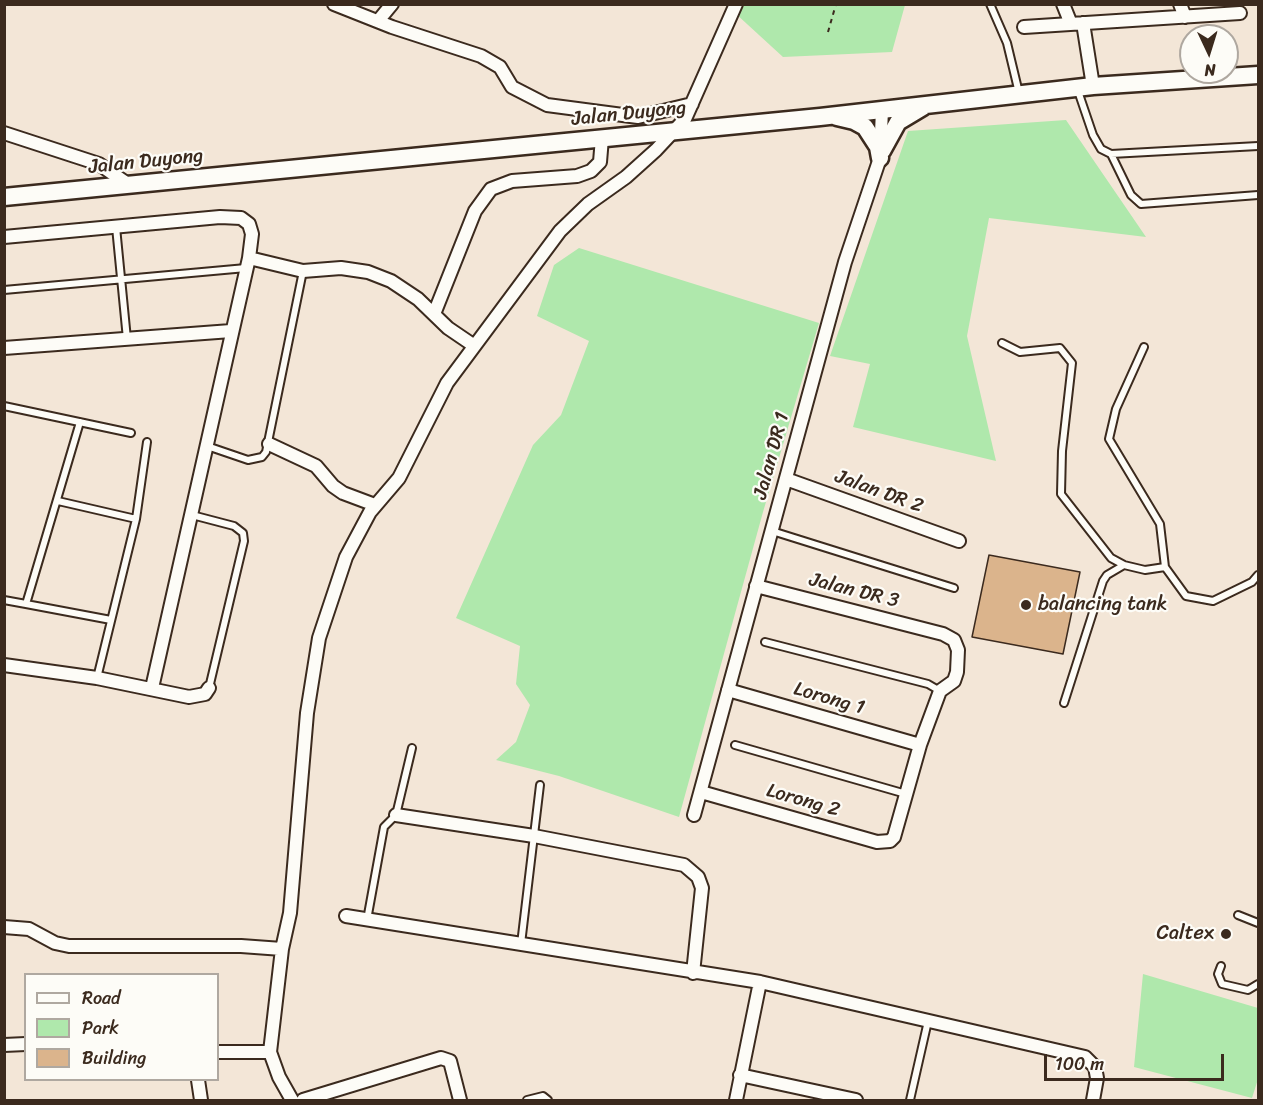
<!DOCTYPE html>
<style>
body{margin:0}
#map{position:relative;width:1263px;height:1105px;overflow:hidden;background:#f3e6d7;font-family:Sriracha,sans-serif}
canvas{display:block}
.frame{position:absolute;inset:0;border:6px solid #3b2a1e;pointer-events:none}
.legend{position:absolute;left:24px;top:973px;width:195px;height:108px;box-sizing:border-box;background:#fdfcf7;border:2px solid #afa8a0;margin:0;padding:8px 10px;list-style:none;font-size:18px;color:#3b2a1e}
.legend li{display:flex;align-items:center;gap:12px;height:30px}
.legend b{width:30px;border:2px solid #afa8a0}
.north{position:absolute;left:1179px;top:24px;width:60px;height:60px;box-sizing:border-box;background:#fdfcf7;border:2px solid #afa8a0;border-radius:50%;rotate:176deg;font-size:16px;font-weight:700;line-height:24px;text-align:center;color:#3b2a1e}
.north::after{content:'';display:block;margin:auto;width:21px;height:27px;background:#3b2a1e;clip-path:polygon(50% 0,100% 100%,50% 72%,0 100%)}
.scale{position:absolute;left:1044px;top:1054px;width:180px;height:27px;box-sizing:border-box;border:3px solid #3b2a1e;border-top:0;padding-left:8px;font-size:18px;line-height:21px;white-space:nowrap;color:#3b2a1e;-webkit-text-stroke:4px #fdfcf7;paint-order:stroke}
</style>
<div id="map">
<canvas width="1263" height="1105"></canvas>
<div class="frame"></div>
<ul class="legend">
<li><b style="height:8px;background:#fdfcf7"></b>Road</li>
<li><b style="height:16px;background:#afe8ac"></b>Park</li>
<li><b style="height:16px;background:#dbb48c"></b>Building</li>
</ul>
<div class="north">N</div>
<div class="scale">100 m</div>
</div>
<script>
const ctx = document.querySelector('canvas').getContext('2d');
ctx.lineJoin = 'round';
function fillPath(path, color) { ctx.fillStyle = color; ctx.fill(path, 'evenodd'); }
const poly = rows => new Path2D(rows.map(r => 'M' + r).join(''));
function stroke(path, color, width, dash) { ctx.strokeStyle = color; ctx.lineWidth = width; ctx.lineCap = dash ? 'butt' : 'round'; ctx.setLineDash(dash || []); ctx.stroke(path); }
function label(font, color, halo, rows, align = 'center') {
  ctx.font = font + ' Sriracha,sans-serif'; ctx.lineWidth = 4.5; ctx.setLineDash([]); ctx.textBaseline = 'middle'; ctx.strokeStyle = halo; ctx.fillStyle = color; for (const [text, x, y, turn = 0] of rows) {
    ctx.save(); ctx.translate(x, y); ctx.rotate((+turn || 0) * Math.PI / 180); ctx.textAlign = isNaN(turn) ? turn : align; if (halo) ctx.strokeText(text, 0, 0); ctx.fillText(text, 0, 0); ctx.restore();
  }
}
const green = poly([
 [738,4,905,5,892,52,783,57,735,13],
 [1066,120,1146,237,989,218,967,336,996,461,853,427,870,364,830,356,908,131],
 [579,248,819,323,763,512,679,817,559,776,496,760,516,742,530,705,516,684,520,646,456,618,533,445,561,415,589,341,537,316,554,265],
 [1143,974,1258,1008,1258,1079,1252,1098,1134,1067]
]);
const building = poly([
 [989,555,1080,572,1063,654,972,637,989,555]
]);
const path = poly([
 [828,32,836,4]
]);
const service = poly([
 [990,4,1007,43,1019,93],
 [1077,88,1093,135,1101,149,1111,154,1258,146],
 [1111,154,1131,195,1141,204,1258,195],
 [116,227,127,339],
 [4,290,246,268],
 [1002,343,1020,352,1060,348,1072,363,1062,451,1061,494,1111,558,1124,565,1145,570,1165,567],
 [1144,347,1116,409,1109,439,1160,524,1165,567,1186,596,1213,601,1252,582,1258,575],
 [4,406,131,433],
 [80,422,26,604,111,620],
 [207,446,248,460,262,457,266,452,303,271],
 [58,501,136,519],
 [192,515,234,526,243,533,244,541,209,688],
 [772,531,954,588],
 [4,600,26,604],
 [765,642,928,684,940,691],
 [97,678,136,519,147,442],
 [1064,703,1103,581,1107,575,1124,565],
 [735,745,906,794],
 [1238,915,1258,923],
 [367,920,384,827,396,815,412,748],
 [521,944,540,785],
 [1221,966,1218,974,1222,984,1248,990,1258,984],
 [527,1100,543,1096,548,1100],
 [910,1100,928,1021]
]);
const minor = poly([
 [334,4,392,27,481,56,500,67,512,87,547,105,638,117,692,104],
 [1063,4,1071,24],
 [1180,4,1185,17],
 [378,21,392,4],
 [1083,23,1093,86],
 [1024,27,1240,13],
 [4,133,99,164,129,185],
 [4,237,220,217,241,218,249,224,252,234,249,258,152,688],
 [249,258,303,271,341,268,368,272,391,281,418,299,448,328,473,345],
 [434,314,475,211,491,189,512,181,577,176,591,171,600,162,602,138],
 [4,348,231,331],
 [269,444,316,466,333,486,343,493,375,505],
 [786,479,959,541],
 [4,665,97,678,189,697,205,694,209,688],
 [728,690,920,745],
 [701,792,877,842,890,841,894,837,920,745,940,691,954,681,957,672,958,650,954,640,943,634,756,586],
 [396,815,534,836,684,865,698,877,702,888,693,973],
 [694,815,845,262,880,158,882,109],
 [346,916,760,982,1085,1057,1095,1067,1097,1078,1093,1100],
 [4,927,29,929,55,943,69,946,241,946,282,949],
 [4,1045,26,1044],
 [218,1052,270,1052],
 [740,1075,856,1100],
 [198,1080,201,1100],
 [292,1100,279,1077,270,1052,282,949,290,913,307,713,319,638,346,557,370,512,399,478,447,383,560,231,588,204,626,177,656,150,685,119,736,4],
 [303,1100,441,1058,450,1061,460,1100],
 [736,1100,760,982]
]);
const secondary = poly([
 [837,117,854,121,865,127,878,147,880,158],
 [882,151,898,122,923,107],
 [4,197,820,117,1093,86,1258,75]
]);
const markers = [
 [1026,605,6,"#3b2a1e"],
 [1226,934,6,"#3b2a1e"]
];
const streetNames = [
 ["Jalan Duyong",629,114,-6],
 ["Jalan Duyong",146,162,-6],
 ["Jalan DR 1",772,456,-75],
 ["Jalan DR 2",879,492,20],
 ["Jalan DR 3",854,591,14],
 ["Lorong 1",829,699,16],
 ["Lorong 2",803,801,16]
];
const poiNames = [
 ["balancing tank",1038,605],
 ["Caltex",1214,934,"right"]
];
fillPath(green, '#afe8ac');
fillPath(building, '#dbb48c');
stroke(building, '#3b2a1e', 1.5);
stroke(service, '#3b2a1e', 10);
stroke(minor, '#3b2a1e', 16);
stroke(secondary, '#3b2a1e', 21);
stroke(path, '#3b2a1e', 2, [4.5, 4.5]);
stroke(service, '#fdfcf7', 6);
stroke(minor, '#fdfcf7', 12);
stroke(secondary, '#fdfcf7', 16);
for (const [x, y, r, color] of markers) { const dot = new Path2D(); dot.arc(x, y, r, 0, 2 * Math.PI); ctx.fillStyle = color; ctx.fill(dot); stroke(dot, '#fdfcf7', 2); }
label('20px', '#3b2a1e', '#fdfcf7', streetNames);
label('20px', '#3b2a1e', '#fdfcf7', poiNames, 'left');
</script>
